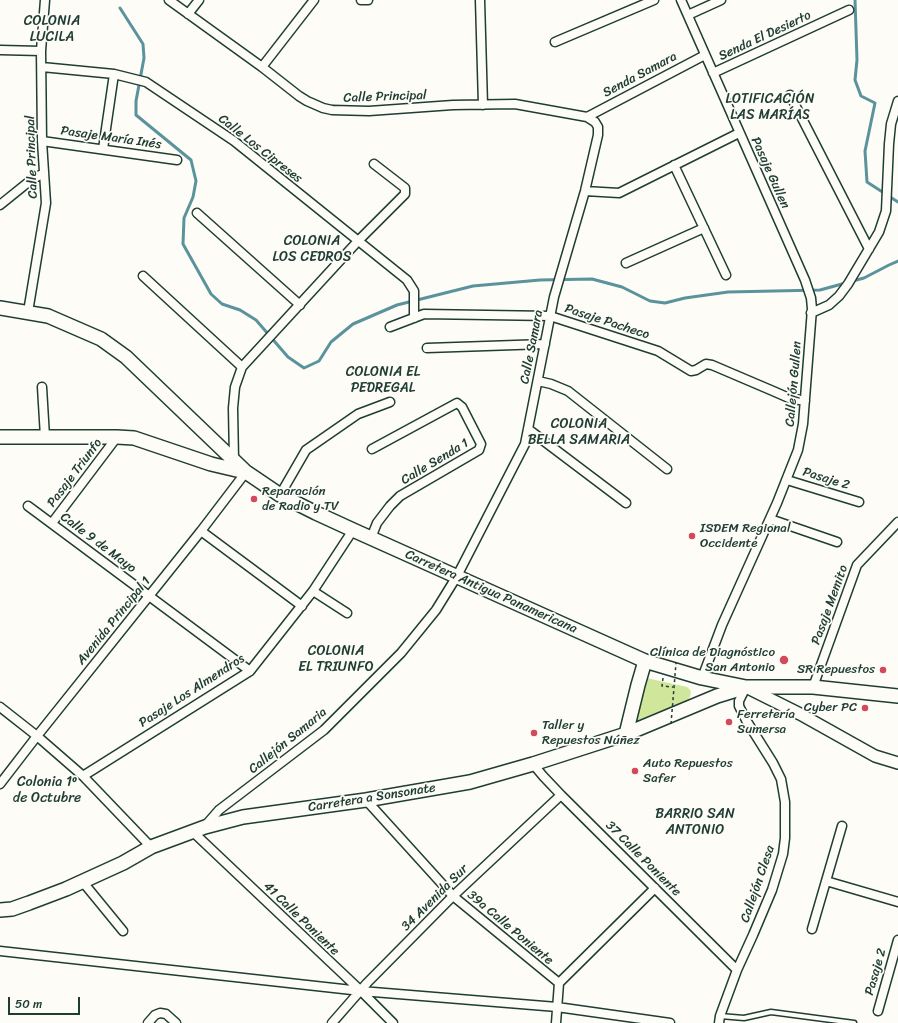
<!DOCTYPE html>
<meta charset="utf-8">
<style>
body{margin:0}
#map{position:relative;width:898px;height:1023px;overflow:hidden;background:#fdfcf7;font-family:Sriracha,sans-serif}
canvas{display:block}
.scale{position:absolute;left:8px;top:997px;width:72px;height:18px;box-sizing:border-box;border:2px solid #1f3d34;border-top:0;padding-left:5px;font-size:12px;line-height:14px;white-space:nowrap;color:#1f3d34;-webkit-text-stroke:3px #fdfcf7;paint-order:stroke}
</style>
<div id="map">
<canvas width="898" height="1023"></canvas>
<div class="scale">50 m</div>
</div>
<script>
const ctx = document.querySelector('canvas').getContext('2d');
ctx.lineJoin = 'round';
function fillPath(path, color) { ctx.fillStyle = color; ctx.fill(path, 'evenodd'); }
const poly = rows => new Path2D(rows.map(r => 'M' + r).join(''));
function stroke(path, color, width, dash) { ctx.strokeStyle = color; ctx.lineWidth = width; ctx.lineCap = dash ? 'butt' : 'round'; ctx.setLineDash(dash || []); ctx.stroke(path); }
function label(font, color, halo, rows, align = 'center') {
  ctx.font = font + ' Sriracha,sans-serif'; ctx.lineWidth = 3.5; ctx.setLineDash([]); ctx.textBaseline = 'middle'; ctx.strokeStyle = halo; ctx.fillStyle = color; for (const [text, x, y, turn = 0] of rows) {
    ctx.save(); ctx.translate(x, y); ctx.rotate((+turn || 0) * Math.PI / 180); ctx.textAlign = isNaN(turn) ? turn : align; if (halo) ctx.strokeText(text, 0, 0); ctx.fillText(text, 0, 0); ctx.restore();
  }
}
const green = poly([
 [642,677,687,687,691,691,690,697,686,702,637,722,635,720]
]);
const stream = poly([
 [855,0,857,60,855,80,861,96,875,103,865,151,867,182,898,202],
 [120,8,143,44,144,58,136,101,136,115,191,160,196,181,193,197,184,218,183,244,211,294,222,304,240,310,256,320,288,357,304,368,319,361,331,342,353,324,397,305,473,286,540,280,592,279,622,287,650,301,665,303,685,298,728,292,820,290,864,278,889,265,898,261]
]);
const path = poly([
 [663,678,662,686,673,687]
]);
const lane = poly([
 [720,1016,744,1018,771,1012,854,1023]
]);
const street = poly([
 [169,0,262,67,299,96,307,101,323,108,332,110,369,111,453,105,515,104,587,117,595,122,598,127,598,135,585,191,554,297,525,444,457,576,436,610,401,653,324,730,219,810,205,826],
 [361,0,368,0],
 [480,0,483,105],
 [681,0,805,280,811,298,812,309,803,424,798,450,777,503,722,625,702,678],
 [188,14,199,0],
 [688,15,721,0],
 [555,42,654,0],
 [0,50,41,51],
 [42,67,114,74,146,82,234,141,407,280,414,291,414,318],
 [262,67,314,0],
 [713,73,849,10],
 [790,95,869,249],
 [587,117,705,55],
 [42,141,177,160],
 [103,149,114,74],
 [674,165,726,275],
 [585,191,619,193,739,133],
 [0,205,31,180,44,173],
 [197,213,300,305],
 [626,263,704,228],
 [143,276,242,367],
 [28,312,46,203,42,141,41,51,45,0],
 [811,313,829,305,839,296,848,284,879,232,886,211,889,144,891,124,898,101],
 [390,327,424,314,550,316,658,351,691,371,696,370,706,364,712,365,773,391,789,398,805,401],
 [427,348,545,344],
 [538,381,551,384,568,391,667,469],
 [42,387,45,437],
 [528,429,626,503],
 [234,460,233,408,235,387,242,367,358,241,405,194,405,188,374,164],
 [787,480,859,502],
 [280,495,306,450,358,414,390,402],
 [28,506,250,671],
 [770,519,837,542],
 [52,523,117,437],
 [201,531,302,606],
 [371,538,377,523,390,506,400,496,479,450,481,444,462,407,457,403,372,449],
 [313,591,347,613],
 [813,687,857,565,898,522],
 [0,707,37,736,83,776,151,847],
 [533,764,543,776,561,795,737,970],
 [83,776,250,671,313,591,353,530],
 [0,784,37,736,201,531,246,472],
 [366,800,453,896,559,983],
 [193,832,361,991,393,1023],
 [82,881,123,931],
 [826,881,898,902],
 [812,929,842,826],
 [0,951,361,991,557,1007,670,1023],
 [878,1011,898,940],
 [148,1023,155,1015,160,1013,166,1014,176,1023],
 [332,1023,367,983,453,896,561,795],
 [556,1023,559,983,655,888],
 [719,1023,720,1016,737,970,753,935,772,890,783,854,785,838,785,802,781,779,773,763,746,720,739,706,739,701,746,687]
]);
const secondary = poly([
 [746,687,800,714,875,756,898,763]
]);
const primary = poly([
 [0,308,48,316,101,339,126,357,246,472,280,495,316,513,353,530,645,661,702,678,746,687,813,687,898,696],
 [0,437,117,437,134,438,211,464,245,472],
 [626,734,638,685,645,661],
 [0,910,12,909,29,903,66,889,123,863,151,847,205,827,243,817,366,800,470,782,533,764,626,734,717,696,743,688]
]);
const pathBridge = poly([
 [671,724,676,663]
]);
const markers = [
 [254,499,4,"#d1495b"],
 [692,536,4,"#d1495b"],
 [784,660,5,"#d1495b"],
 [883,670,4,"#d1495b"],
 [865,708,4,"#d1495b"],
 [729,722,4,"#d1495b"],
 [534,733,4,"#d1495b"],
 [635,771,4,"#d1495b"]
];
const streetNames = [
 ["Senda El Desierto",765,36,-25],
 ["Senda Samara",640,75,-28],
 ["Calle Principal",385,97,-2],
 ["Pasaje María Inés",111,138,8],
 ["Calle Los Cipreses",260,149,38],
 ["Calle Principal",32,157,-92],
 ["Pasaje Gullen",770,173,66],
 ["Pasaje Pacheco",607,322,18],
 ["Calle Samara",532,347,-79],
 ["Callejón Gullen",794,384,-85],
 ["Calle Senda 1",435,462,-31],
 ["Pasaje Triunfo",75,473,-53],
 ["Pasaje 2",826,479,17],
 ["Calle 9 de Mayo",98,543,37],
 ["Carretera Antigua Panamericana",491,592,24],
 ["Pasaje Memito",830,605,-70],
 ["Avenida Principal 1",114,621,-51],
 ["Pasaje Los Almendros",192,691,-33],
 ["Callejón Samaria",288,741,-39],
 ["Carretera a Sonsonate",372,798,-9],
 ["37 Calle Poniente",643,859,45],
 ["Callejón Clesa",758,884,-71],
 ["34 Avenida Sur",435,898,-45],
 ["41 Calle Poniente",301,919,44],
 ["39a Calle Poniente",510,928,40],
 ["Pasaje 2",876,972,-74]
];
const poiNames = [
 ["Reparación",262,492],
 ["de Radio y TV",262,507],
 ["ISDEM Regional",700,529],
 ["Occidente",700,544],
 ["Clínica de Diagnóstico",775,653,"right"],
 ["San Antonio",775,668,"right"],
 ["SR Repuestos",875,670,"right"],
 ["Cyber PC",857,708,"right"],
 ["Ferretería",737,715],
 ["Sumersa",737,730],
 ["Taller y",542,726],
 ["Repuestos Núñez",542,741],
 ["Auto Repuestos",643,764],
 ["Safer",643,779]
];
const neighbourhoodNames = [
 ["COLONIA",52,21],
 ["LUCILA",52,37],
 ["LOTIFICACIÓN",770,99],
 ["LAS MARÍAS",770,115],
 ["COLONIA",312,241],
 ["LOS CEDROS",312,257],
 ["COLONIA EL",383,372],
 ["PEDREGAL",383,388],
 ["COLONIA",579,424],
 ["BELLA SAMARIA",579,440],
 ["COLONIA",336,651],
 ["EL TRIUNFO",336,667],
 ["Colonia 1º",47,782],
 ["de Octubre",47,798],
 ["BARRIO SAN",695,814],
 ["ANTONIO",695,830]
];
fillPath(green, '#d0e69a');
stroke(stream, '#5a939c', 3);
stroke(lane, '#1f3d34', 7);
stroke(street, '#1f3d34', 11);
stroke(secondary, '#1f3d34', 14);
stroke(primary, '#1f3d34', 16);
stroke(path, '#1f3d34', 1.5, [3, 3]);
stroke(lane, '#fdfcf7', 4);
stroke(street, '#fdfcf7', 8);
stroke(secondary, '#fdfcf7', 11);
stroke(primary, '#fdfcf7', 13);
stroke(pathBridge, '#1f3d34', 1.5, [3, 3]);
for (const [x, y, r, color] of markers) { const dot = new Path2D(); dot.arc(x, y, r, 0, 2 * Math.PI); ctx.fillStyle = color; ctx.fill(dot); stroke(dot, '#fdfcf7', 1.5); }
label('13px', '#1f3d34', '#fdfcf7', streetNames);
label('13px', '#1f3d34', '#fdfcf7', poiNames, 'left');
label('14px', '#1f3d34', '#fdfcf7', neighbourhoodNames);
</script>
